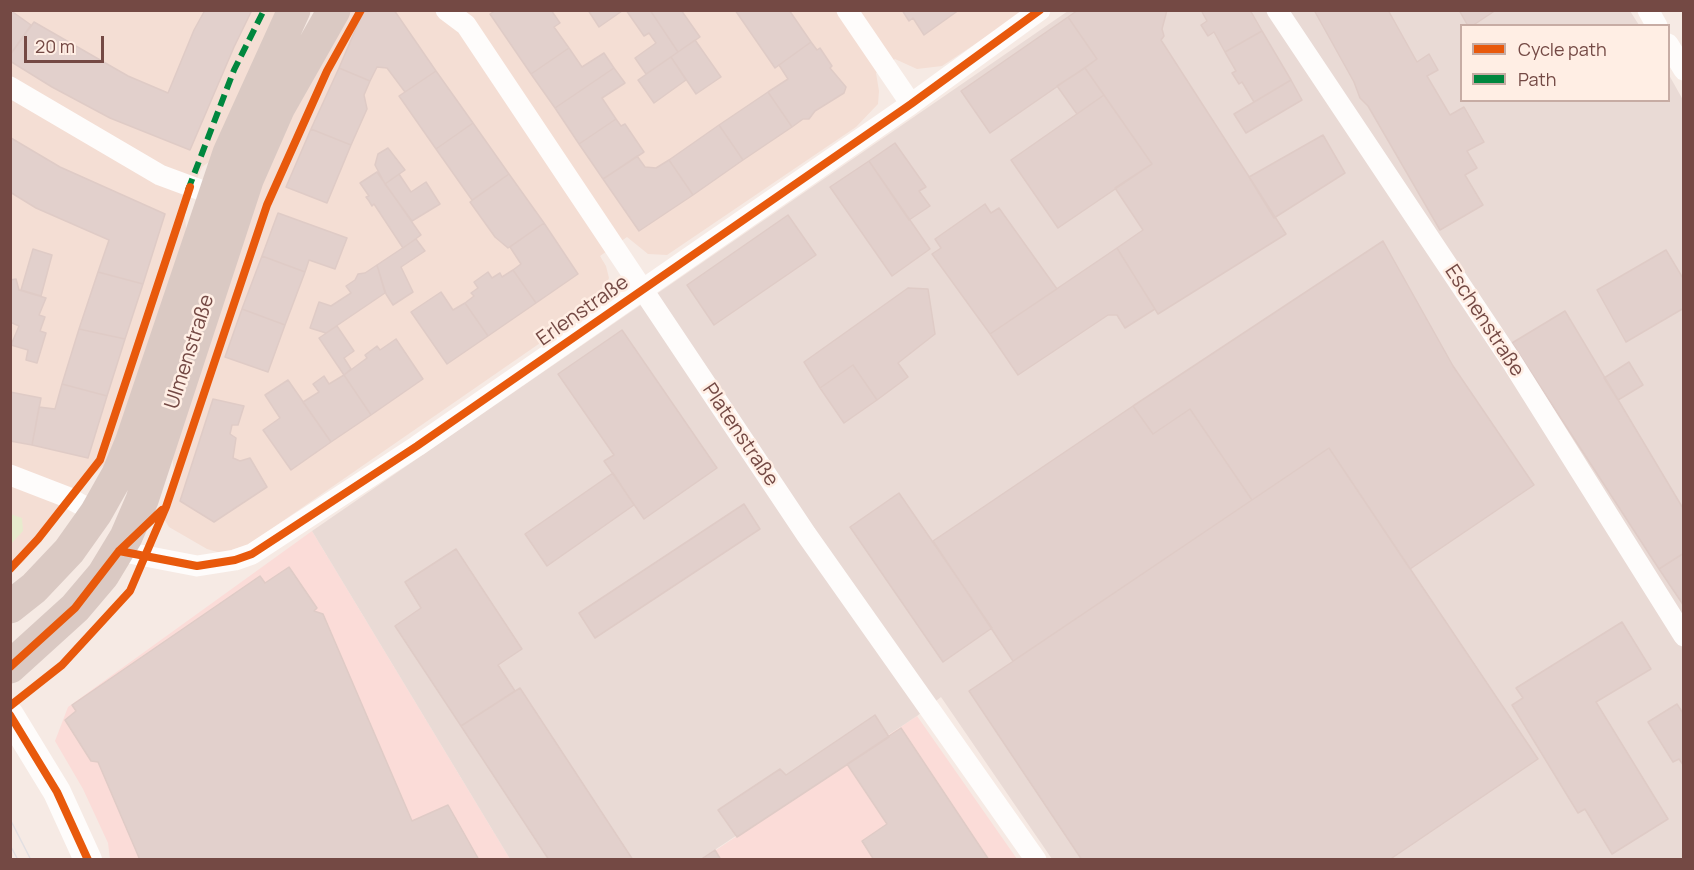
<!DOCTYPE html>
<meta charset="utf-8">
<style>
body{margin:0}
#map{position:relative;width:1694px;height:870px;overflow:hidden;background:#f6eae4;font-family:Manrope,sans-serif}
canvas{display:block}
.frame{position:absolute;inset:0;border:12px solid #744944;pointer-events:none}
.legend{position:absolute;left:1460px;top:24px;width:210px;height:78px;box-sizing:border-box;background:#ffeee4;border:2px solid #c7aca4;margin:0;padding:8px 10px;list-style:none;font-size:18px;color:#744944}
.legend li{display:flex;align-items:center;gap:12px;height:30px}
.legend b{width:30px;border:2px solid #c7aca4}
.scale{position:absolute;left:24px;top:36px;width:80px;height:27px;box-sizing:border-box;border:3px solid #744944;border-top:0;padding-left:8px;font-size:18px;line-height:21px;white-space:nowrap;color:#744944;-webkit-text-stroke:4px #ffeee4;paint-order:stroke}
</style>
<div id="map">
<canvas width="1694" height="870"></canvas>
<div class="frame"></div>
<ul class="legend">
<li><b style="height:8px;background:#e8590c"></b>Cycle path</li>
<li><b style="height:8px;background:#00873e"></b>Path</li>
</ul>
<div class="scale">20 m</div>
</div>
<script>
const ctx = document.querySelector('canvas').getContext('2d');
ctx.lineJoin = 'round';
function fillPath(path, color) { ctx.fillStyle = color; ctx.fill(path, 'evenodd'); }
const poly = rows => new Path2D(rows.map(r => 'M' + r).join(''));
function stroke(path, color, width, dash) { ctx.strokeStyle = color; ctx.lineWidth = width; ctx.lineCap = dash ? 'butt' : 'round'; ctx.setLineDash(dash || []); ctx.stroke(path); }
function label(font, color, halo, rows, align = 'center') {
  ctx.font = font + ' Manrope,sans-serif'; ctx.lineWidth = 5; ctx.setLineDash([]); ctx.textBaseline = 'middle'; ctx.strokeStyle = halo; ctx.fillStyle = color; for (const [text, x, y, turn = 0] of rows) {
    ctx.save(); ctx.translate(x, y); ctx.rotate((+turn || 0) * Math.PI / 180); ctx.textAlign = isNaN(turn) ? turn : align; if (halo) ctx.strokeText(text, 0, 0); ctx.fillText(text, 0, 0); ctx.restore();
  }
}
const residential = poly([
 [11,11,281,11,209,162,202,167,184,209,187,237,109,461,94,474,24,561,11,573],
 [350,11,1025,11,942,66,917,69,895,59,876,73,879,91,878,104,856,127,667,255,648,254,627,237,600,256,606,266,609,278,598,303,248,545,221,553,207,549,169,527,161,514,174,472,172,455,241,235,296,102]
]);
const commercial = poly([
 [312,531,510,859,110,859,108,843,83,789,55,741,68,707],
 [917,716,1017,859,701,860]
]);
const industrial = poly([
 [1068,11,1630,11,1639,25,1462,26,1462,100,1668,100,1669,75,1683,100,1683,859,1052,859,941,697,917,716,701,859,510,859,312,531]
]);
const green = poly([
 [10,514,22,518,23,531,11,544]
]);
const building = poly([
 [10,10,31,25,10,55,10,10],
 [205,10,252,10,234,47,190,150,110,118,52,87,10,61,10,55,34,22,128,76,168,93,194,30,205,10],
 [394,10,436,71,405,92,387,68,377,67,370,81,339,68,363,12,394,10],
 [496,10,551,10,560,23,554,27,569,48,531,74,490,14,496,10],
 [588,10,622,10,622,11,599,27,588,10],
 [626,10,650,10,678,52,646,74,635,58,656,43,649,33,644,36,626,10],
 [650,10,681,10,700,37,678,52,650,10],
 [735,10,789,10,811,42,775,68,735,10],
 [959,10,924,35,913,18,909,21,902,10,959,10],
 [1078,10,1167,10,1162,29,1164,36,1161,40,1286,234,1158,314,1117,248,1143,230,1115,188,1152,164,1085,68,1097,59,1068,17,1078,10],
 [1201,10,1250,10,1262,31,1225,52,1214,32,1208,36,1201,25,1207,21,1201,10],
 [1314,10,1388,10,1417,62,1429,54,1438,70,1427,76,1450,115,1464,107,1484,142,1467,151,1477,168,1465,175,1483,205,1440,230,1368,106,1360,98,1354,82,1314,10],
 [1459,10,1496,10,1472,26,1468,26,1459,10],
 [1068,17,1097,59,990,133,961,91,1068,17],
 [1262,31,1291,80,1254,102,1242,82,1239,84,1232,73,1236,71,1225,52,1262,31],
 [695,40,721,77,696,94,671,57,695,40],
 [811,42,817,50,820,48,832,66,830,68,846,87,844,93,815,111,809,119,803,119,792,127,768,92,788,79,779,65,811,42],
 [569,48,582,67,604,53,614,68,555,108,531,74,569,48],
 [671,57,686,80,654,103,638,80,671,57],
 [339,68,370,81,364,95,367,109,351,145,311,129,339,68],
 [614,68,625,83,602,98,616,119,579,144,555,108,614,68],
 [1085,68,1104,95,1077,114,1057,86,1085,68],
 [436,71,473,123,436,149,399,96,436,71],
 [1291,80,1302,100,1246,133,1234,114,1291,80],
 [768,92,792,127,743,160,719,125,768,92],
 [1104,95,1152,164,1058,228,1011,160,1104,95],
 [616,119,621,126,625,124,644,152,603,179,579,144,616,119],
 [473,123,509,174,472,200,436,149,473,123],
 [719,125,743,160,693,195,669,160,719,125],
 [311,129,351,145,327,203,286,187,311,129],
 [1323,135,1345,173,1274,218,1249,177,1323,135],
 [11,138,60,167,165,214,143,284,98,272,109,240,36,208,10,192,11,138],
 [895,143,926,187,919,191,930,206,909,220,869,161,895,143],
 [388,148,405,170,385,184,375,165,378,154,388,148],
 [637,156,645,167,656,168,669,160,693,195,639,231,603,179,637,156],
 [869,161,930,249,892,276,830,187,869,161],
 [377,172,421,235,403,248,374,204,372,206,369,201,366,197,369,196,360,183,377,172],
 [399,174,411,192,426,182,440,204,412,221,385,184,399,174],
 [509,174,544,223,508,248,495,237,470,202,509,174],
 [985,204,991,213,999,208,1057,289,990,334,932,254,941,248,935,239,985,204],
 [278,213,347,238,335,269,309,260,305,272,262,256,278,213],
 [788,215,816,255,714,325,687,285,788,215],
 [544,223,578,274,536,303,513,270,521,264,510,247,544,223],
 [416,239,425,251,401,267,413,292,393,305,386,294,377,265,416,239],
 [1383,241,1453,366,1534,485,1410,569,1329,448,1252,500,1190,409,1153,434,1133,406,1383,241],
 [1117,248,1155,309,1125,328,1117,315,1108,315,1018,375,990,334,1117,248],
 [33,249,52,255,41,296,21,290,33,249],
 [1666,250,1684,280,1684,308,1626,342,1597,290,1666,250],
 [262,256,305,272,285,325,242,309,262,256],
 [377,265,385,293,326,333,310,328,319,302,331,306,351,293,346,286,355,280,358,274,365,273,377,265],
 [513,270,536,303,488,336,465,303,474,296,471,293,478,288,474,282,488,272,492,278,500,273,502,277,513,270],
 [98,272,143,284,125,339,79,329,98,272],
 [16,279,19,290,46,298,39,315,45,317,40,331,46,333,37,363,26,360,28,350,11,345,19,326,10,322,10,280,16,279],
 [908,288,928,289,935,334,898,363,908,377,877,400,853,365,820,388,804,362,908,288],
 [441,292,453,310,465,303,488,336,447,364,411,312,441,292],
 [242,309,285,325,268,372,225,357,242,309],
 [1565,311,1684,510,1684,553,1659,569,1512,343,1565,311],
 [337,326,354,351,344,358,351,369,344,375,319,338,337,326],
 [79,329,125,339,107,396,62,384,79,329],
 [622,330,717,468,644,519,604,461,614,455,558,374,622,330],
 [396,339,423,379,371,415,344,375,367,358,365,355,377,346,380,350,396,339],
 [1629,362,1643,385,1618,400,1604,378,1629,362],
 [853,365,877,400,844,423,820,388,853,365],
 [344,375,371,415,331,442,303,402,319,392,313,384,324,376,329,384,344,375],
 [288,380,331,442,291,470,263,430,280,418,265,395,288,380],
 [62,384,107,396,88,458,32,445,39,407,55,409,62,384],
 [10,392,41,398,32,445,10,441,10,392],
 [213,399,244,406,238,425,232,425,230,434,236,438,233,458,240,461,250,458,267,487,214,522,180,501,213,399],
 [1133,406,1153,434,1190,409,1252,500,1013,661,933,541,1133,406],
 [1329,448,1538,759,1389,860,1082,860,969,691,1329,448],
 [613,473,634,505,547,566,525,534,613,473],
 [899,493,992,628,943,662,850,527,899,493],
 [744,504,760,529,595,638,579,613,744,504],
 [456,549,522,649,498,665,515,691,461,726,395,626,421,608,405,582,456,549],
 [1684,553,1684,606,1659,569,1684,553],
 [289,567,317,608,314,611,323,614,412,821,448,805,479,860,140,860,98,762,91,761,65,720,76,711,72,705,260,576,265,583,289,567],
 [1622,622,1651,669,1596,702,1668,819,1612,854,1585,809,1578,813,1512,705,1523,698,1516,688,1622,622],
 [520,688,633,860,549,860,461,726,520,688],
 [1677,704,1684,715,1684,766,1679,759,1673,762,1648,722,1677,704],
 [875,715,889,737,737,837,718,810,780,769,786,775,875,715],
 [901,728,989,860,874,860,862,841,887,824,847,764,901,728],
 [715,850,721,860,700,860,715,850]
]);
const street = poly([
 [446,10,466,25,806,534,1036,860],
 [847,10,911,104],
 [1277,10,1512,362,1684,636],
 [1648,10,1657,26],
 [1668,44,1684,70],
 [10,87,160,175,214,195],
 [10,475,67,497,96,513],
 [119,551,197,566,235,560,252,554,417,446,911,104,1040,10]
]);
const secondary = poly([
 [10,715,57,792,88,860]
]);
const primary = poly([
 [10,607,34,588,69,551,96,513,118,474,131,443,229,153,294,10],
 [10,667,75,608,103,575,126,537,142,500,247,180,279,107,334,10]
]);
const tram = poly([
 [10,819,31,860],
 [10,845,18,860]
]);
const quiet = poly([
 [188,190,234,70,264,10]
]);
const cycleway = poly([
 [119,551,197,566,235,560,252,554,417,446,911,104,1040,10],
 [10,569,38,539,100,460,190,187],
 [10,667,75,608,119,551,162,510],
 [10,706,62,665,130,591,166,507,267,205,327,71,361,10],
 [10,715,57,792,88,860]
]);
const streetNames = [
 ["Erlenstraße",583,311,-35],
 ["Eschenstraße",1484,321,57],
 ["Ulmenstraße",190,352,-72],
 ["Platenstraße",740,435,56]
];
fillPath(residential, '#f4ded4');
fillPath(commercial, '#fbdcd8');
fillPath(industrial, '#e9dad5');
fillPath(green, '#e7ebcd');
fillPath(building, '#e2d0cc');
stroke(building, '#dfcbc6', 1.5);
stroke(street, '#fefcfb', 21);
stroke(secondary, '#fefcfb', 28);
stroke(primary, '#dac9c3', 33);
stroke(tram, '#e2dfe2', 1.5);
stroke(quiet, '#00873e', 6, [12, 6]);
stroke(cycleway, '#e8590c', 8);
label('20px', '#744944', '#ffeee4', streetNames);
</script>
